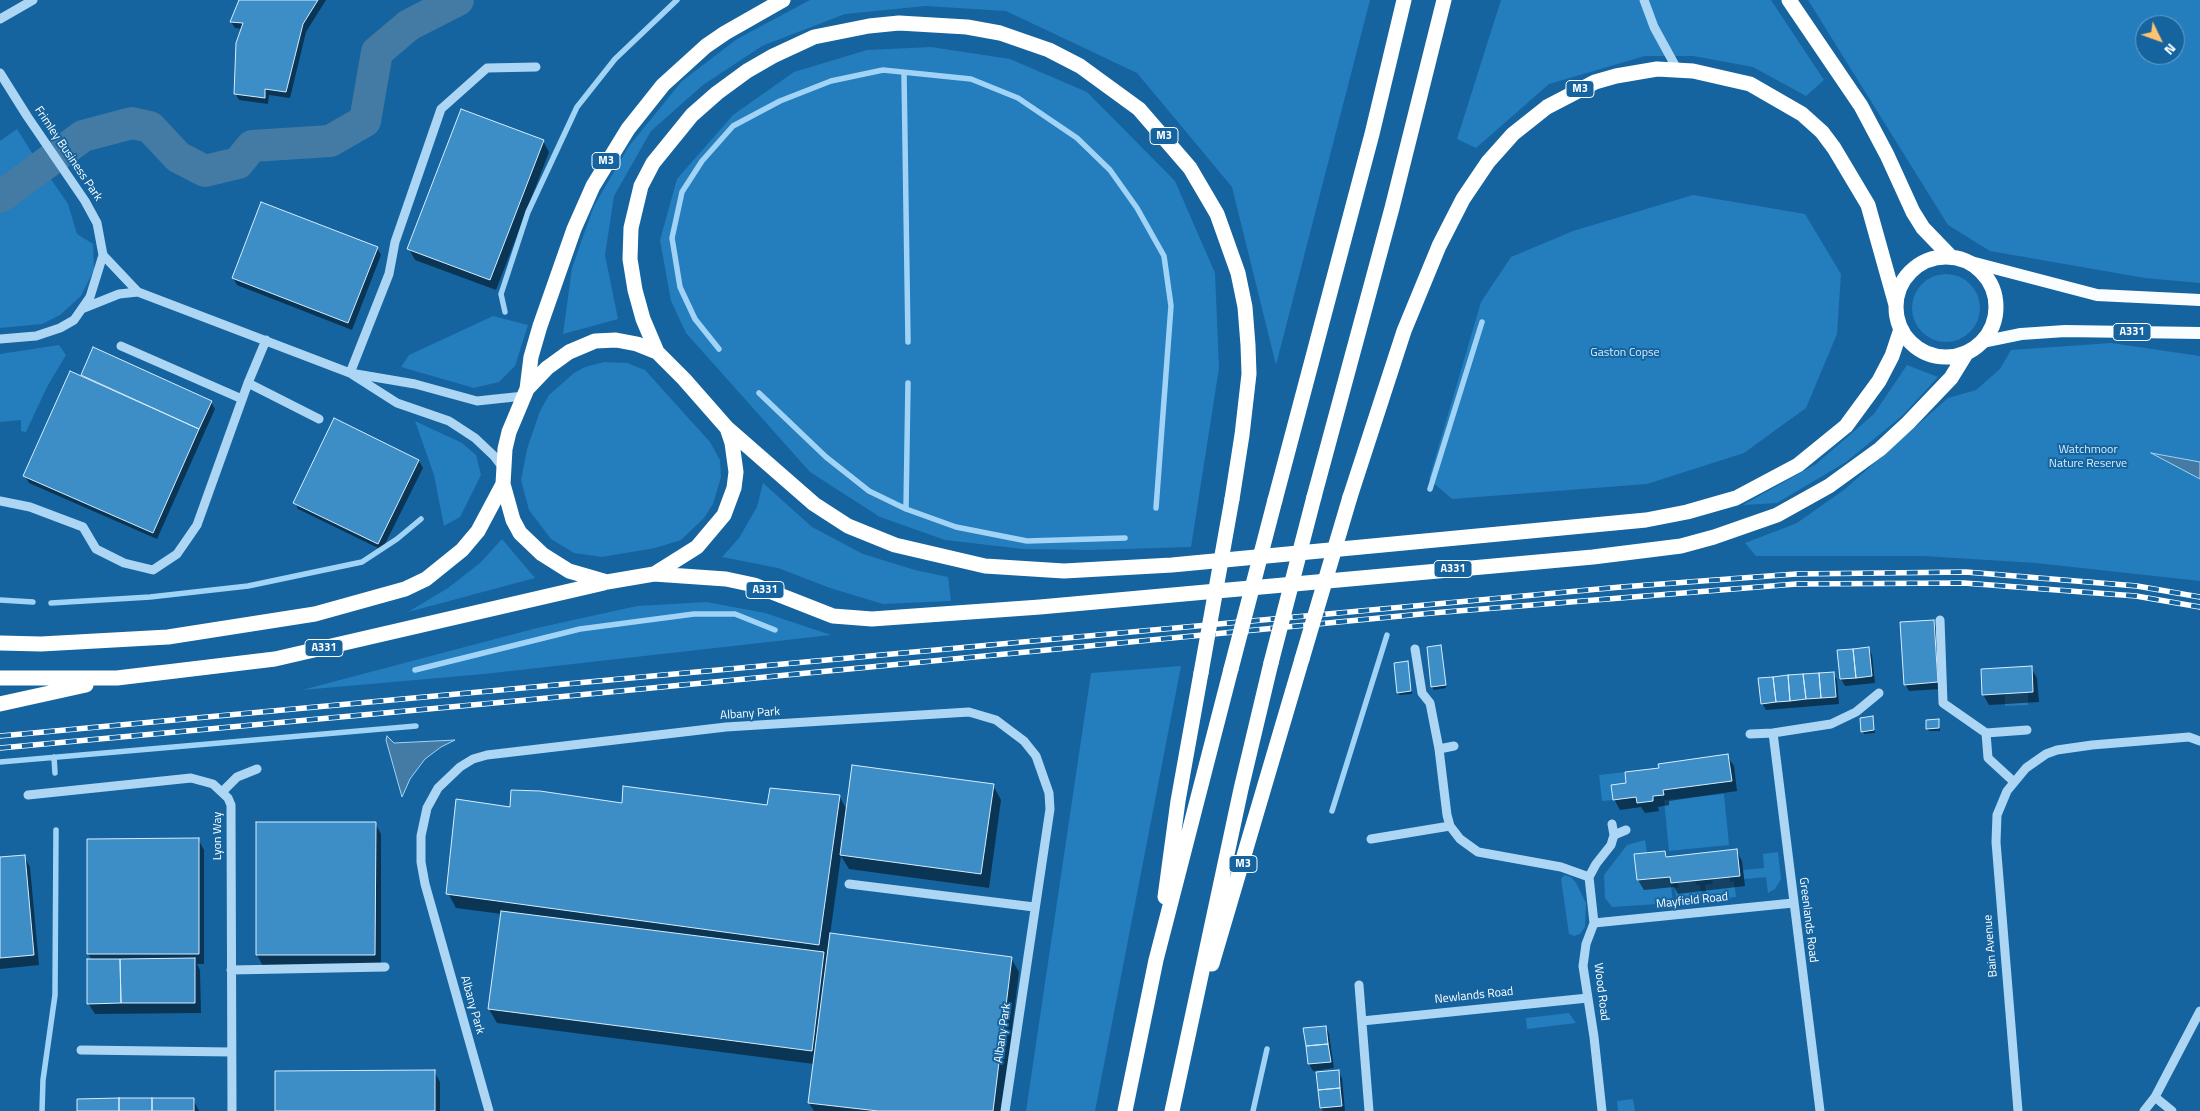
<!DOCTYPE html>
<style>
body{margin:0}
#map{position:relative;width:2200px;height:1111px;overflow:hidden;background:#15649f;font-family:"Titillium Web",sans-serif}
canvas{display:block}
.north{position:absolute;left:2135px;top:15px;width:50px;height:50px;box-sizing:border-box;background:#15649f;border:1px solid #73a2c5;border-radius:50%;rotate:132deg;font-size:14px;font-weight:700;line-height:20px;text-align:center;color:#fff}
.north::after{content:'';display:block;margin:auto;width:18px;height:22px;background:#ffc270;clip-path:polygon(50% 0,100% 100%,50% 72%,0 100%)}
</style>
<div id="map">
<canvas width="2200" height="1111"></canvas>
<div class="north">N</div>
</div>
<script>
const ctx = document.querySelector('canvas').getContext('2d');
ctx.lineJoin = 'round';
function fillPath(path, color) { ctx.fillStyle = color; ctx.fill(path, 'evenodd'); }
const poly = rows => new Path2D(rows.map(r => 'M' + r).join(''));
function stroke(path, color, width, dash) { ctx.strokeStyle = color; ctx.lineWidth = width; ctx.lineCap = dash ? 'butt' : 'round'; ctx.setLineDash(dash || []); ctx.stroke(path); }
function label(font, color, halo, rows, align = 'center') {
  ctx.font = font + ' "Titillium Web",sans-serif'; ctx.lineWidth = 4; ctx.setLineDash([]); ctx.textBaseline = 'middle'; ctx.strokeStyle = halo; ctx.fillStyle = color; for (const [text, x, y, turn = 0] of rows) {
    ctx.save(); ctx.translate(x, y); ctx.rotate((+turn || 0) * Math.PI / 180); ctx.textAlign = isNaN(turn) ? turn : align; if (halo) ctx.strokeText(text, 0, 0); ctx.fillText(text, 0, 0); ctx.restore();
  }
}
const green = poly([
 [810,0,1370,0,1276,365,1232,187,1137,73,1006,11,925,6,845,14,762,46,703,85,651,131,614,196,605,255,618,319,563,334,572,268,594,206,629,146,682,81,737,39],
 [1501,0,1771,0,1824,80,1806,96,1753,67,1693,56,1645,56,1549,84,1476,148,1457,139],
 [1808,0,2200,0,2200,283,2145,278,1990,251,1948,225],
 [2145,25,2175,25,2175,55,2145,55],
 [931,47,1010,59,1087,92,1175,181,1215,273,1219,368,1191,547,1090,550,1023,549,945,540,880,517,810,472,686,333,671,301,660,240,677,179,733,115,794,72,867,50],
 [17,129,39,164,0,193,0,141],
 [44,169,68,204,77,234,93,244,94,270,81,296,60,315,42,324,0,328,0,203],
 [1693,195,1805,214,1841,274,1837,334,1806,408,1744,453,1647,484,1452,499,1429,479,1481,302,1511,257,1573,231],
 '1912 308a34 34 0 1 1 68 0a34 34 0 1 1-68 0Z',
 [493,316,528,325,515,366,499,382,474,388,401,367,409,355],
 [2111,343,2200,356,2200,581,2036,563,1923,556,1756,556,1745,543,1797,523,1845,489,1948,398,1976,390,2000,369,2011,350],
 [59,345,66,355,47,387,26,432,21,431,21,420,0,422,0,354],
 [604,362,627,363,645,370,710,442,720,460,721,477,713,504,704,518,681,540,655,548,602,557,574,553,551,539,529,510,521,480,527,449,540,411,549,395,574,373,585,367],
 [1907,365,1938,377,1902,416,1846,462,1777,503,1743,505,1816,464,1874,414],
 [415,421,462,443,476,455,481,475,460,517,444,526,434,475],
 [763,483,812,527,863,554,915,570,948,577,951,601,883,604,830,588,778,568,722,557,739,538,757,507],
 [502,539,535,578,408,612,448,588,480,563],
 [707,602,765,613,831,635,484,674,302,690,537,628,637,606],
 [1181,666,1095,1111,1026,1111,1091,673],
 [2028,692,2028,705,2005,706,2005,693],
 [1625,772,1626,783,1611,785,1613,800,1602,801,1599,775],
 [1724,794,1729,845,1669,851,1664,800],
 [1645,840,1647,853,1634,854,1637,880,1670,877,1673,903,1612,907,1605,898,1604,875,1627,845],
 [1778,852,1781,879,1775,889,1768,893,1766,877,1744,879,1743,870,1764,868,1763,854],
 [1564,875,1571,877,1576,883,1586,903,1585,927,1580,934,1574,936,1569,934,1561,879],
 [1730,877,1730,882,1734,881,1736,897,1707,900,1705,885,1713,884,1712,879],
 [1696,880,1696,885,1700,885,1702,901,1677,903,1675,888,1679,888,1678,882],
 [1569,1013,1576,1023,1527,1029,1526,1018],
 [1633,1099,1635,1111,1618,1111,1617,1101]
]);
const water = poly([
 [2151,453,2200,462,2200,479,2151,453],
 [387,736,394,743,455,740,441,747,425,759,410,779,402,797,386,740,387,736]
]);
const shadow = poly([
 [240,0,326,0,306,32,290,98,269,95,268,104,239,100,235,93,242,29,235,28,231,22],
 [543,141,549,152,496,290,415,260,409,249],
 [377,248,381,255,352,330,237,285,233,278],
 [94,349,211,402,215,409,157,539,29,483,25,476,81,377],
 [419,461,423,468,382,550,298,509,295,503],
 [1933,621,1937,628,1941,689,1909,691,1905,684],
 [1440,647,1446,688,1434,690,1432,687],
 [1868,648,1872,655,1875,683,1845,686,1841,679],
 [1408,663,1412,694,1399,695,1398,692],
 [2031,668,2037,678,2039,702,1989,705,1983,694],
 [1833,673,1837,680,1839,704,1766,710,1762,703],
 [1872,718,1875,733,1864,734,1863,731],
 [1938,720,1940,731,1929,731,1927,728],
 [1727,756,1734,766,1737,791,1669,801,1669,805,1658,807,1659,811,1645,813,1641,807,1620,810,1614,799,1660,769],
 [993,785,1001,800,989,888,849,869,841,856,830,935,1011,958,1019,972,1002,1111,814,1111,809,1103,814,1064,497,1023,489,1009,502,914,456,908,448,893,511,808,623,805,768,807,839,796,847,810],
 [375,823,381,834,381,966,263,966,257,955],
 [198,839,204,850,204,964,197,964,200,970,201,1013,95,1014,88,1003,92,960,88,954],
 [1736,850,1742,861,1745,886,1678,894,1674,887,1644,890,1638,880,1665,852,1668,858],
 [24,856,30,867,39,965,0,969,0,858],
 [1326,1027,1329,1034,1334,1068,1313,1071,1309,1064,1305,1029],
 [434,1071,440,1082,440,1111,276,1111],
 [1338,1071,1342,1078,1345,1111,1323,1111,1321,1107],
 [193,1099,199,1111,78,1111]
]);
const stream = poly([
 [904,73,908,342],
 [505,312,501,294,528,212,577,107,615,59,677,0],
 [719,349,695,319,680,287,672,238,682,192,702,161,733,126,780,101,831,81,883,70,971,79,1018,98,1077,138,1110,170,1137,208,1164,256,1171,306,1156,508],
 [759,393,826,457,869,491,906,509,956,527,1027,541,1125,538],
 [1430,489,1482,322],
 [906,509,908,383],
 [0,600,33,602],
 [51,603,150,597,248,586,362,562,397,539,421,519],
 [415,670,580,629,694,614,735,614,775,630],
 [54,757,55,773],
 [0,762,416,726],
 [1332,811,1387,635],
 [42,1111,43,1080,55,995,56,830],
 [1253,1111,1267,1049]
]);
const river = poly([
 [0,197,83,136,132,123,150,127,178,157,205,171,238,163,252,146,330,141,365,121,377,52,409,25,458,0]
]);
const building = poly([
 [239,0,318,0,303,24,286,92,265,89,265,98,234,94,236,43,243,23,230,22,239,0],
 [461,109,544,140,490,280,407,249,461,109],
 [261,202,378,247,348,323,232,278,261,202],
 [93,347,212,401,199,429,81,375,93,347],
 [70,371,199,429,153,533,23,476,70,371],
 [334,418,419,460,378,544,293,503,334,418],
 [1934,620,1938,682,1904,685,1900,622,1934,620],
 [1441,645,1446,685,1431,687,1427,647,1441,645],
 [1869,647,1872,676,1856,678,1853,649,1869,647],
 [1853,649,1856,678,1840,679,1837,650,1853,649],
 [1408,661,1411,691,1397,693,1394,663,1408,661],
 [2032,666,2033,692,1982,695,1981,669,2032,666],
 [1834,672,1836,697,1821,698,1819,673,1834,672],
 [1819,673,1821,698,1806,699,1803,674,1819,673],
 [1803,674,1806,699,1790,701,1788,675,1803,674],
 [1788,675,1790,701,1776,702,1773,677,1788,675],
 [1773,677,1776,702,1761,704,1758,678,1773,677],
 [1873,716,1874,730,1861,732,1860,718,1873,716],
 [1939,719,1939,728,1926,729,1926,720,1939,719],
 [1728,754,1732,781,1663,790,1664,795,1653,796,1653,801,1637,803,1636,797,1613,800,1611,785,1626,783,1625,772,1659,768,1658,764,1728,754],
 [852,765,994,784,981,874,840,855,852,765],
 [623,786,767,805,770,788,840,795,819,945,446,894,456,799,510,807,511,790,540,791,622,803,623,786],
 [256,822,376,822,375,955,256,955,256,822],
 [199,838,199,954,87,954,87,839,199,838],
 [1737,849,1740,876,1671,883,1670,877,1637,880,1634,854,1665,851,1666,857,1737,849],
 [25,855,34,955,0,958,0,857,25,855],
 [501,911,824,952,812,1051,488,1009,501,911],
 [830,933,1012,957,993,1111,878,1111,808,1103,830,933],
 [195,958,195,1003,121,1003,120,959,195,958],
 [87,959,120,959,121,1003,87,1004,87,959],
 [1326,1026,1328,1044,1306,1046,1303,1028,1326,1026],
 [1328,1044,1331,1062,1308,1064,1306,1046,1328,1044],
 [435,1070,435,1111,275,1111,275,1071,435,1070],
 [1339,1070,1340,1088,1318,1090,1316,1072,1339,1070],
 [1340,1088,1342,1106,1320,1108,1318,1090,1340,1088],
 [119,1098,152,1098,152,1111,119,1111,119,1098],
 [119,1098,119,1111,77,1111,77,1099,119,1098],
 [152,1098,194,1098,194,1111,152,1111,152,1098]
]);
const minor = poly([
 [1644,0,1654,27,1677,69],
 [0,19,33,0],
 [0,73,27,116,85,201,97,223,103,255,90,297,74,320,60,328,36,336,0,339],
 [103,255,138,292,350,373,397,403,449,421,475,438,494,456,504,469],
 [84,308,119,294,138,292],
 [121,346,242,399],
 [350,373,389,274,395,242,441,109,487,68,536,67],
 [356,374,415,384,477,401,524,396],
 [248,383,319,419],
 [0,501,30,507,83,527,96,549,124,563,153,570,177,554,197,525,248,383,266,340],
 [1940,620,1943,703,1986,733,1988,758,2013,781],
 [1415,649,1422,693,1430,703,1439,749],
 [1986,733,2027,730],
 [1750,734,1773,733],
 [1454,746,1439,749,1447,815,1450,826,1460,839,1478,852,1561,867,1589,877,1594,923,1586,944,1583,966,1594,1037,1602,1111],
 [223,791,237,777,257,769],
 [28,795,191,778,213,784,228,798,231,805,232,1111],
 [1612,824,1614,835,1626,830],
 [1371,839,1450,826],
 [1589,877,1596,864,1611,845,1614,835],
 [849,884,1034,907],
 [1594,923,1793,903],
 [231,970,385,967],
 [1359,985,1369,1111],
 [1362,1021,1588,998],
 [81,1050,231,1052],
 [2155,1097,2172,1111],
 [489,1111,425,884,421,862,421,836,427,808,438,788,460,767,473,759,487,755,726,727,969,712,996,720,1024,741,1036,756,1049,793,1050,809,1005,1111],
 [1820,1111,1773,733,1831,724,1856,712,1879,693],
 [2018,1111,1996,842,1997,815,2007,791,2026,768,2046,754,2057,750,2092,745,2189,737,2200,741],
 [2144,1111,2155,1097,2200,1011]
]);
const major = poly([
 [1967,261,2097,295,2200,300],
 [1982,342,2021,334,2065,331,2200,333]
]);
const highway = poly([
 [1789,0,1861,106,1887,155,1913,212,1923,228,1951,257],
 '1896 307a50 50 0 1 1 100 0a50 50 0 1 1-100 0Z',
 [616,340,637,344,657,352,684,379,727,428,732,443,736,472,734,488,724,515,697,547,654,574,607,582,569,571,542,554,520,533,513,520,503,484,505,449,509,432,527,389,547,368,569,352,595,341,616,340],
 [657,352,643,319,635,290,630,259,631,228,641,186,653,163,692,115,717,93,747,71,773,56,814,37,869,26,899,23,967,27,1000,33,1049,50,1080,66,1139,109,1190,168,1217,214,1238,273,1245,307,1248,345,1249,374,1242,435,1232,499],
 [527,389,531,357,540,326,574,229,593,186,628,129,663,85,706,46,725,33,783,0],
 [727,428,814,504,848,526,895,545,985,566,1064,571,1172,565,1646,520,1687,512,1736,498,1798,465,1846,426,1879,381,1892,356,1901,329],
 [1314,497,1392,208,1444,0],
 [1350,497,1404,331,1439,246,1463,199,1488,162,1513,134,1547,107,1595,82,1616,76,1657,69,1693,71,1750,84,1802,114,1822,132,1834,148,1868,205,1896,305],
 [1275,500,1372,134,1404,0],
 [654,574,726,579,754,585,833,616,872,619,1040,607,1593,557,1681,546,1714,537,1777,515,1829,486,1880,449,1908,423,1951,378,1967,352],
 [0,643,41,644,168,637,315,614,405,589,426,579,462,550,478,531,503,484],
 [0,678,117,678,275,659,604,583],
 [0,704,86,685],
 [1165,897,1178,801,1201,673],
 [1212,964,1302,659],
 [1125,1111,1156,960,1231,669],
 [1172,1111,1241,789,1271,663]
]);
const rail = poly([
 [0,736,1621,587,1796,574,1966,572,2137,586,2200,597],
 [0,748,516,701,1432,613,1796,584,1964,583,2136,596,2200,607]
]);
const highwayBridge = poly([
 [1302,659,1350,497],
 [1271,663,1314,497],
 [1231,669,1275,500],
 [1201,673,1232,499]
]);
const shields = [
 [1580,89,28],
 [1164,136,28],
 [606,161,28],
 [2132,332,38],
 [1453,569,38],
 [765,590,38],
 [324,648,38],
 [1243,864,28]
];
const shieldNames = [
 ["M3",1580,89],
 ["M3",1164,136],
 ["M3",606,161],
 ["A331",2132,332],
 ["A331",1453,569],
 ["A331",765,590],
 ["A331",324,648],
 ["M3",1243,864]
];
const streetNames = [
 ["Frimley Business Park",68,154,56],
 ["Albany Park",750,714,-4],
 ["Lyon Way",218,836,-90],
 ["Mayfield Road",1692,901,-6],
 ["Greenlands Road",1808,920,83],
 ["Bain Avenue",1991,946,-95],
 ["Wood Road",1601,992,83],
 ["Newlands Road",1474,996,-6],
 ["Albany Park",472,1005,74],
 ["Albany Park",1003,1033,-82]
];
const parkNames = [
 ["Gaston Copse",1625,353],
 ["Watchmoor",2088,450],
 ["Nature Reserve",2088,464]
];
fillPath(green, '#247dbc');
fillPath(water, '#447ba4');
stroke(water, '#a0d3f6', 1);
fillPath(shadow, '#0007');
stroke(stream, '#a0d3f6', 5.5);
stroke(river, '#447ba4', 32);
fillPath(building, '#3d8dc6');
stroke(building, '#d6edfd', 1);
stroke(minor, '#add6f4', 9);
stroke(major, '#fafdff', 12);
stroke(highway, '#fff', 15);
stroke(rail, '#fff', 5.5);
stroke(rail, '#15649f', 4, [11]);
stroke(highwayBridge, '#fff', 15);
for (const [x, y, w] of shields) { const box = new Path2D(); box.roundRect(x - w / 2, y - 8.5, w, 17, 4); ctx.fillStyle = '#15649f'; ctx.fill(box); stroke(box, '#fff', 1); }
label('bold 11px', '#fff', null, shieldNames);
label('12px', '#fff', '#15649f', streetNames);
label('12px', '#d6edfd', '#15649f', parkNames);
</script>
